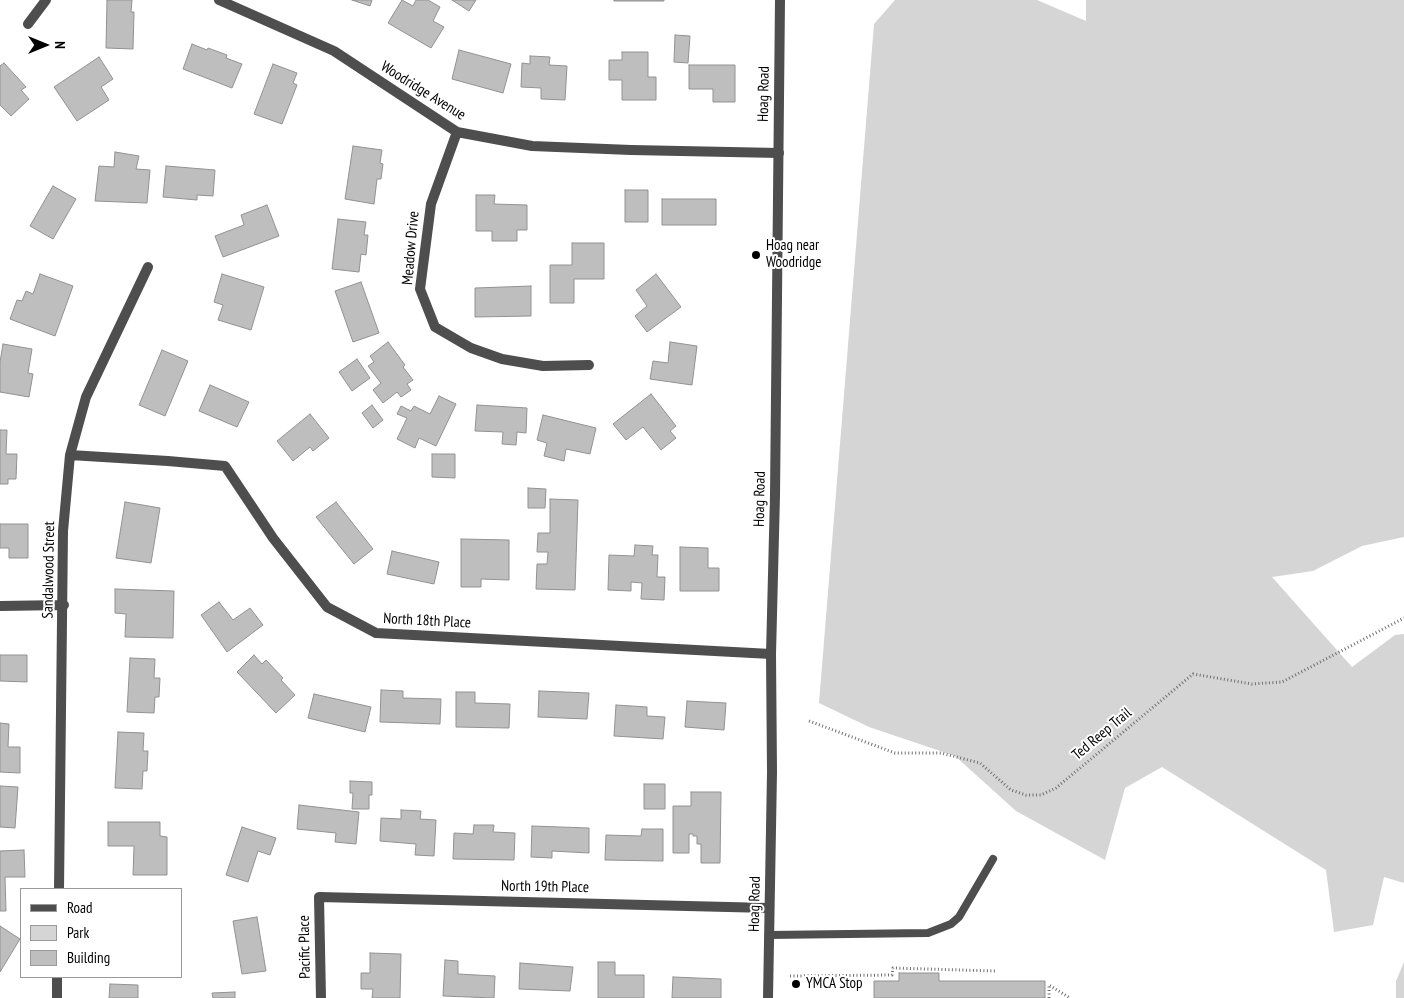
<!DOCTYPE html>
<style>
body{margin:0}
#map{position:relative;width:1404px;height:998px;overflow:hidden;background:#fff;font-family:"PT Sans Narrow",sans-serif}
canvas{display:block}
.legend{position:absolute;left:20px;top:888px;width:162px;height:90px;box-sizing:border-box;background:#fff;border:1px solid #999;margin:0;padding:6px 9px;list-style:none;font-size:15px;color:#000}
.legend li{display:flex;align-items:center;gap:10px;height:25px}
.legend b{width:25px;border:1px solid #999}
.north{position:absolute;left:20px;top:20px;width:50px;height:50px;-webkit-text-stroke:4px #fff;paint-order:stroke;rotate:90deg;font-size:14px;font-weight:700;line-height:20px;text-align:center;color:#000}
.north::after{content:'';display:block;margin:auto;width:18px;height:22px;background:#000;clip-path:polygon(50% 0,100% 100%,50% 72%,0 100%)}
</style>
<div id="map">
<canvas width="1404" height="998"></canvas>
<ul class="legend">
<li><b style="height:6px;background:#4e4e4e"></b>Road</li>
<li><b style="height:14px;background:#d5d5d5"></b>Park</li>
<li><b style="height:14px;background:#bebebe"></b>Building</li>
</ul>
<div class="north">N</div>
</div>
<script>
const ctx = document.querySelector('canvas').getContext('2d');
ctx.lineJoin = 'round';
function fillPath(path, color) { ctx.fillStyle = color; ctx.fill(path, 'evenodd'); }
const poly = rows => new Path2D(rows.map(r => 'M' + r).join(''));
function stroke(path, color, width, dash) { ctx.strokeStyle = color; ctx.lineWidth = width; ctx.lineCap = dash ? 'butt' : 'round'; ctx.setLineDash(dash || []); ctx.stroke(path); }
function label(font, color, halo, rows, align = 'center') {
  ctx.font = font + ' "PT Sans Narrow",sans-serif'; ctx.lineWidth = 4; ctx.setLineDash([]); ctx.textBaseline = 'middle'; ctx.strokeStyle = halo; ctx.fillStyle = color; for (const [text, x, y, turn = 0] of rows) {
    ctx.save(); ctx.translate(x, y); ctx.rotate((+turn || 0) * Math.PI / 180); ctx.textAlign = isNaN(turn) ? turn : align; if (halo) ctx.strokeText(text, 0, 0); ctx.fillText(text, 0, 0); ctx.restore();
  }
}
const green = poly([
 [895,0,1037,0,1086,21,1086,0,1404,0,1404,537,1362,546,1313,571,1272,577,1352,667,1395,635,1404,634,1404,883,1384,877,1373,925,1334,932,1326,870,1162,767,1125,788,1105,860,1016,811,955,756,869,727,819,703,874,24],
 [1404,962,1404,998,1396,998,1396,981]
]);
const building = poly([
 [107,0,132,0,131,12,134,12,133,49,106,48,107,0],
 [352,0,372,0,370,6,352,0],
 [402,0,413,6,416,0,428,0,440,7,433,21,444,27,431,48,388,23,402,0],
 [452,0,476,0,469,11,452,0],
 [614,0,664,0,664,1,614,1,614,0],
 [675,35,690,36,688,63,674,62,675,35],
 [192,44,207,50,208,48,227,55,226,58,242,64,232,88,183,69,192,44],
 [459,50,511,64,503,93,452,79,459,50],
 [622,52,648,52,648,77,656,77,656,100,622,100,622,80,609,80,609,60,622,60,622,52],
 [530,56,550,57,549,65,567,66,565,100,541,99,541,88,521,87,522,63,530,64,530,56],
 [99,57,113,79,101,87,109,100,77,121,54,87,99,57],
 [4,63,26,87,21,90,29,99,11,116,0,105,0,66,4,63],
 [273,64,297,73,293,83,297,85,282,124,254,114,273,64],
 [689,65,735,65,735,102,713,102,713,89,689,89,689,65],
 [353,146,382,150,380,163,383,164,381,179,377,179,374,204,345,199,353,146],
 [115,152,139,156,136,169,150,170,147,203,95,201,99,166,114,167,115,152],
 [166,166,215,170,213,196,197,195,197,200,163,197,166,166],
 [53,186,76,199,53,239,30,226,53,186],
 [625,190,648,190,648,222,625,222,625,190],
 [476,195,495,195,494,204,527,205,527,230,517,230,517,241,492,241,492,231,476,231,476,195],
 [662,199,716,199,716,225,662,225,662,199],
 [267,205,279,236,223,257,215,236,244,225,241,215,267,205],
 [338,219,366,222,364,235,368,235,366,255,361,254,359,272,332,269,338,219],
 [572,243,604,243,604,279,574,279,574,303,550,303,550,265,572,265,572,243],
 [40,274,73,286,55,336,10,319,17,300,22,301,26,291,33,294,40,274],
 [222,274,264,287,251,330,218,320,223,305,214,302,222,274],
 [656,274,681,307,647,332,635,316,647,306,636,290,656,274],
 [361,282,379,333,353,342,335,291,361,282],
 [531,286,531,316,475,317,475,288,531,286],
 [388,342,405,365,403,367,413,380,407,384,411,390,401,397,397,392,383,403,373,390,381,383,368,366,374,362,370,356,388,342],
 [670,342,697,346,692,385,650,379,653,361,668,363,670,342],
 [3,344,32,349,28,373,33,374,29,397,0,392,0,362,3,344],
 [162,350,188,361,165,416,139,405,162,350],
 [357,359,370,378,352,391,339,372,357,359],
 [210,385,249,402,237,427,199,411,210,385],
 [651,394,676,426,670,431,676,438,661,450,643,427,626,440,613,424,651,394],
 [439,396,456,404,436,446,419,438,415,448,397,439,407,418,397,414,401,406,411,411,414,406,430,414,439,396],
 [372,405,383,420,373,428,362,413,372,405],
 [477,405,527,408,526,433,517,432,516,445,502,444,503,432,475,431,477,405],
 [310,414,329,438,313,451,310,447,293,461,277,441,310,414],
 [543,415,596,428,590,454,566,449,564,461,544,456,547,443,537,440,543,415],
 [0,430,7,430,6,454,17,454,16,479,8,479,8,484,0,484,0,430],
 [432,454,455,454,455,478,432,477,432,454],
 [528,488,546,489,545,508,528,508,528,488],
 [550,499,578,500,575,590,536,589,537,564,547,564,548,552,537,552,538,533,550,533,550,499],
 [125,502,160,508,151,563,116,558,125,502],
 [336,502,373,549,354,564,316,517,336,502],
 [0,524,28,524,28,558,9,558,9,548,0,548,0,524],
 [461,539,509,540,509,580,481,579,481,587,461,587,461,539],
 [635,545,653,546,652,555,658,555,657,577,665,577,664,600,641,599,642,583,631,582,631,591,608,590,609,555,634,556,635,545],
 [680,547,708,548,708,568,719,568,719,591,680,591,680,547],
 [392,551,439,562,434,584,387,574,392,551],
 [115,589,174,591,173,638,125,637,126,614,115,613,115,589],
 [219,602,233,620,250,608,263,625,227,652,201,615,219,602],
 [0,655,27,655,27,682,0,681,0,655],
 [254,655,262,664,266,660,283,678,281,680,295,695,276,713,237,672,254,655],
 [130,658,155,659,154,678,160,678,159,697,155,697,154,713,127,712,130,658],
 [381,690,403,691,403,698,441,699,440,724,380,722,381,690],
 [539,691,589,693,587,719,538,717,539,691],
 [456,692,475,692,475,703,510,704,509,728,456,727,456,692],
 [314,694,371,707,365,732,308,718,314,694],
 [687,701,726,703,724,730,685,727,687,701],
 [616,705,647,707,647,716,665,717,663,739,614,736,616,705],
 [0,723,9,724,8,747,20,747,20,773,0,772,0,723],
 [118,732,144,733,143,751,148,751,147,771,143,771,142,789,115,788,118,732],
 [350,781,372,782,372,795,369,795,369,809,352,809,353,793,350,793,350,781],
 [644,784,665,784,665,809,644,809,644,784],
 [0,786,18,787,15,828,0,827,0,786],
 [691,792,721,792,720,863,701,863,701,844,697,844,697,836,693,836,693,834,689,834,689,853,673,853,673,806,691,806,691,792],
 [299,805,359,812,356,844,335,842,336,833,297,829,299,805],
 [401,810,421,811,420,819,436,820,434,856,415,855,416,844,380,841,381,818,401,819,401,810],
 [108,822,160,822,160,836,167,837,167,875,133,875,134,846,108,846,108,822],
 [474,825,494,825,493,832,515,833,514,860,453,859,454,833,473,834,474,825],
 [532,826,589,828,589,853,552,851,552,858,531,857,532,826],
 [242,827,276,838,270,855,258,851,248,882,226,875,242,827],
 [642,829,663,829,663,861,605,860,606,835,641,836,642,829],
 [24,850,25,877,5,877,6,911,0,911,0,851,24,850],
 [257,917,266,971,242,974,233,921,257,917],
 [0,926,20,939,0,972,0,926],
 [370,953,401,954,400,998,372,998,373,989,361,989,361,973,370,973,370,953],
 [445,960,458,961,458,974,495,976,494,998,443,996,445,960],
 [598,962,615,962,615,975,644,975,644,998,598,998,598,962],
 [520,963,573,967,570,991,519,989,520,963],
 [899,973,939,973,939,981,1045,981,1045,998,874,998,874,981,899,981,899,973],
 [673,977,721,979,721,998,672,998,673,977],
 [110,984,138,985,138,998,109,998,110,984],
 [235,992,235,998,213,998,212,993,235,992]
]);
const path = poly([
 [809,721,895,753,941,753,980,763,1011,790,1026,795,1041,795,1056,788,1193,674,1252,684,1282,682,1404,618],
 [790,976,892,975,893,968,995,971],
 [1049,998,1049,985,1070,998]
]);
const service = poly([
 [769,935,928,933,951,924,959,917,993,859]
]);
const minor = poly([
 [219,0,334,51,457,132,532,146,631,150,779,153],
 [28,24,46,0],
 [457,132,431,204,420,289,435,327,471,348,502,359,543,366,589,365],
 [70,455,168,461,225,466,273,538,327,607,376,633,771,654],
 [0,606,64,605],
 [59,889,63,531,70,455,86,397,148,267],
 [57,998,57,977],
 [321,998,319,897,769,908]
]);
const tertiary = poly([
 [768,998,772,772,771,654,775,495,780,0]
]);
const markers = [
 [756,255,5,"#000"],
 [796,984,5,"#000"]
];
const streetNames = [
 ["Woodridge Avenue",423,91,32],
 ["Hoag Road",764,94,-89],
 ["Meadow Drive",411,248,-85],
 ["Hoag Road",760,499,-89],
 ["Sandalwood Street",49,570,-89],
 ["North 18th Place",427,621,3],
 ["Ted Reep Trail",1102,734,-40],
 ["North 19th Place",545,887,1],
 ["Hoag Road",755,904,-89],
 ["Pacific Place",305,947,-91]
];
const poiNames = [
 ["Hoag near",766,246],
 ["Woodridge",766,263],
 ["YMCA Stop",806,984]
];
fillPath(green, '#d5d5d5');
fillPath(building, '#bebebe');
stroke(building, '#929292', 1);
stroke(path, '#707070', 3, [1, 2.5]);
stroke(service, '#4e4e4e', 8);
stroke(minor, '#4e4e4e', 10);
stroke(tertiary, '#4e4e4e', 10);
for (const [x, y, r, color] of markers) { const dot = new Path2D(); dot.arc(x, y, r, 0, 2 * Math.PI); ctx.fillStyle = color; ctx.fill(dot); stroke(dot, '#fff', 2); }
label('15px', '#000', '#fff', streetNames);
label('15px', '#000', '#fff', poiNames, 'left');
</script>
